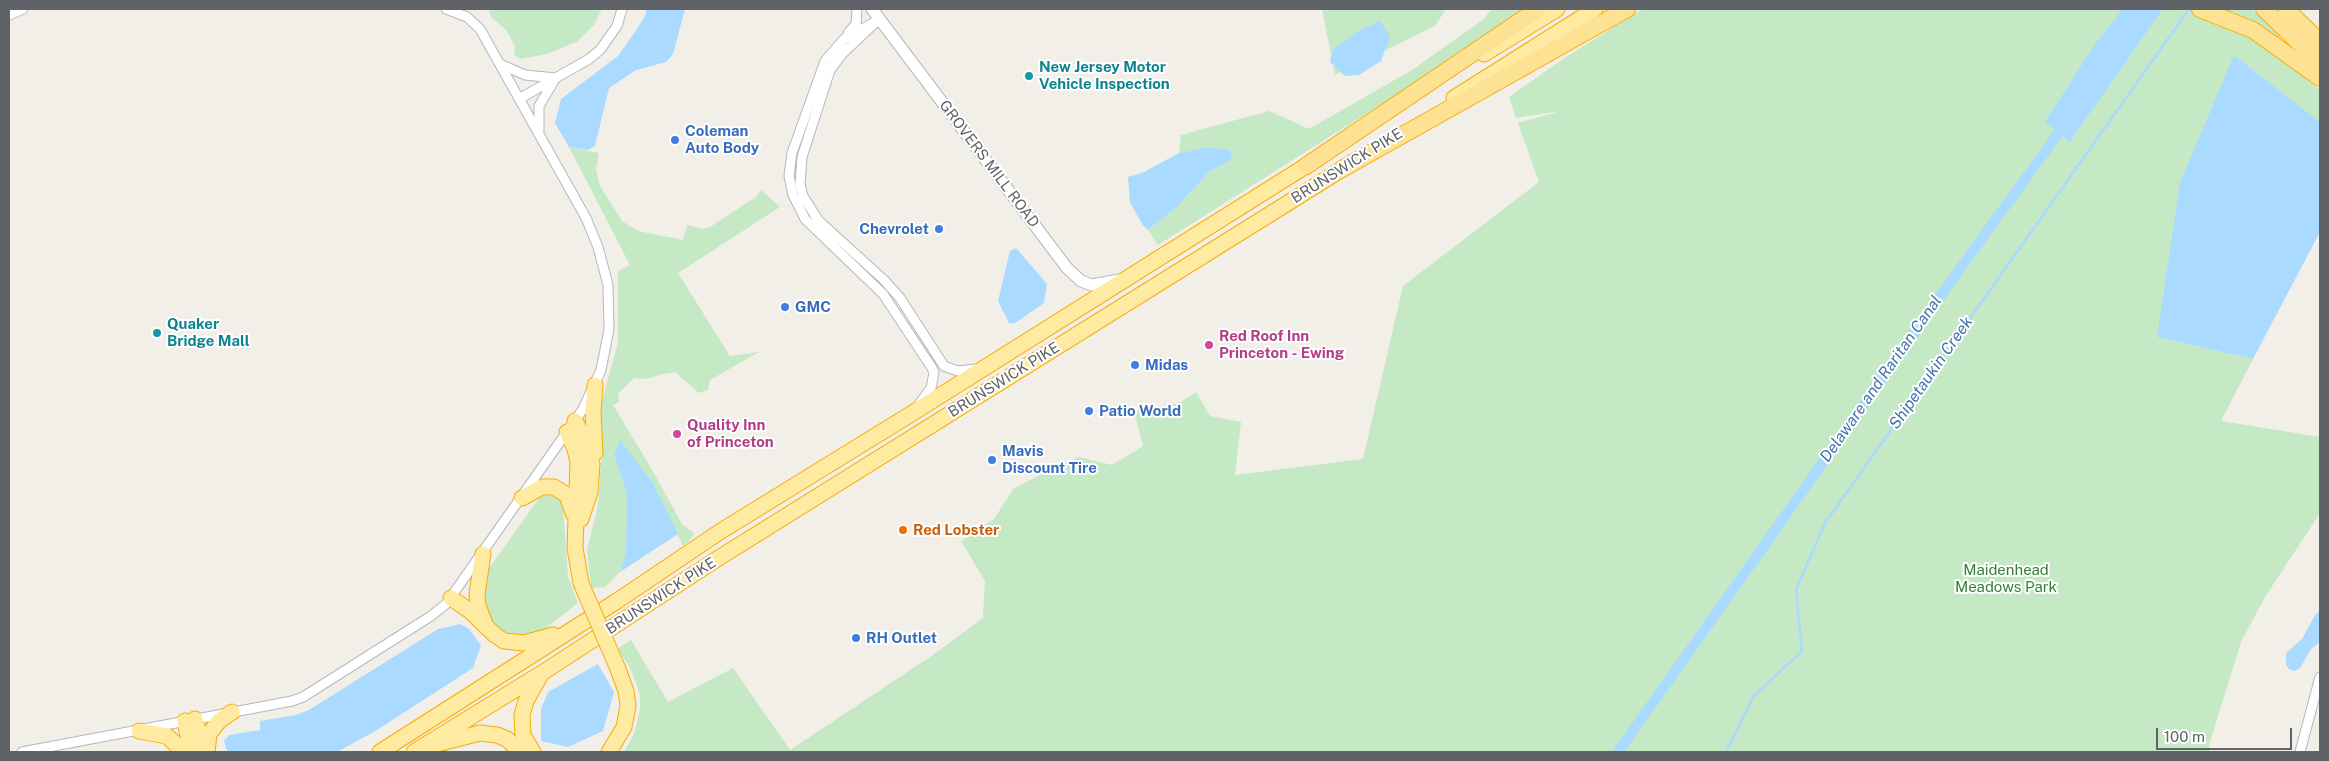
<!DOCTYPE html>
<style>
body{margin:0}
#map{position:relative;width:2329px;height:761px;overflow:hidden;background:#f1efe8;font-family:"Public Sans",sans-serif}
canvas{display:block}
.frame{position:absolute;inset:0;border:10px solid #5f6368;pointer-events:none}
.scale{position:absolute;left:2156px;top:728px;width:136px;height:22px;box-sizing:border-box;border:2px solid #5f6368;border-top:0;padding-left:6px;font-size:15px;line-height:18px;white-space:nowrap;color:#5f6368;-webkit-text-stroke:4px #fff;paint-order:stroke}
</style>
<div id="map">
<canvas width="2329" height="761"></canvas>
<div class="frame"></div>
<div class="scale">100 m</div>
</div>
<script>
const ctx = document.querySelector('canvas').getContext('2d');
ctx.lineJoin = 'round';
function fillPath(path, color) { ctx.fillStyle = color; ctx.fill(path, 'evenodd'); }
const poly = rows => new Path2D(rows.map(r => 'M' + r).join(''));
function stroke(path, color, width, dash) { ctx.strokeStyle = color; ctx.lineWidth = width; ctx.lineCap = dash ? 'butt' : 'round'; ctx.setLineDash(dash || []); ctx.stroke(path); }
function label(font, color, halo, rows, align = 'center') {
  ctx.font = font + ' "Public Sans",sans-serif'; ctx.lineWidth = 4; ctx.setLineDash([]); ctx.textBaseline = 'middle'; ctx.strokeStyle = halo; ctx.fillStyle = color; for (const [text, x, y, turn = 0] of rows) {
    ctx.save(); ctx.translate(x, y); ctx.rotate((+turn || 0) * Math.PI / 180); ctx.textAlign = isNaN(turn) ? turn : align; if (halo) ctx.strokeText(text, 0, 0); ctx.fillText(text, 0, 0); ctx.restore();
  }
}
const green = poly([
 [489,9,602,9,594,25,578,41,547,54,520,59,514,55,515,46,506,30,491,17],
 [1322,9,1446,9,1435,26,1335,75],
 [1491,9,1528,9,1464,52,1158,245,1148,230,1176,208,1209,172,1233,159,1230,150,1207,147,1179,153,1181,135,1269,111,1309,129,1412,70,1485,18],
 [1643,9,2124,9,2097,41,2046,122,2070,142,2163,9,2252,9,2280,37,2272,50,2320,90,2320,122,2234,55,2161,338,2253,359,2221,421,2320,437,2320,513,2265,597,2241,642,2209,745,2210,752,624,752,634,734,640,710,640,695,632,672,618,648,631,640,668,702,733,668,790,750,933,655,983,618,985,581,961,541,994,519,1014,488,1078,457,1112,465,1143,446,1134,411,1179,403,1196,392,1210,416,1241,422,1235,475,1363,459,1403,286,1539,182,1518,123,1560,111,1516,118,1509,97,1566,57],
 [569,147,599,153,596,169,600,186,622,221,638,231,683,240,687,225,703,229,710,227,756,197,761,190,780,207,678,273,730,356,759,352,710,380,708,390,699,393,675,372,662,374,647,379,634,378,618,394,619,402,613,405,651,468,682,524,695,534,683,546,653,483,620,441,614,455,627,494,626,553,620,572,605,587,591,588,587,550,598,505,602,453,601,404,618,343,618,271,630,265],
 [551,495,561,500,563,509,568,577,578,603,534,637,499,634,481,608,485,574,540,497]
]);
const water = poly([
 [646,9,685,9,673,54,666,62,636,70,609,88,595,146,588,150,569,147,555,123,561,99,618,56,639,26,646,14],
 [2123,9,2163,9,2070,142,2045,122,2097,41],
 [1380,21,1390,37,1381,61,1359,75,1345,76,1330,62,1333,49,1359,31],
 [2234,55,2320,122,2320,232,2253,359,2157,337,2180,183],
 [1207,147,1230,150,1233,159,1209,172,1176,208,1148,230,1142,224,1130,202,1128,177,1142,173,1179,153],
 [1016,248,1047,284,1044,303,1015,323,1009,323,998,301,1010,251],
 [620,440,653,483,678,534,620,572,626,553,627,494,614,455],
 [2320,611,2320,642,2311,649,2300,668,2295,671,2290,670,2286,665,2286,653,2302,639,2315,615],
 [460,624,469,629,481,645,473,668,377,730,337,752,228,752,226,748,224,741,229,735,260,730,260,721,296,715,309,710,438,629],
 [598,664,614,692,603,731,568,747,541,741,541,709,548,692]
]);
const stream = poly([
 [1726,752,1753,697,1802,651,1796,589,1825,523,2189,9]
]);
const canal = poly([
 [1618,752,1959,270,2066,123]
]);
const minor = poly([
 [9,15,23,9],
 [880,19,844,39,825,61,792,153,789,176,793,195,805,219,883,294,932,368,934,373,931,388,920,403],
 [875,23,842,54,830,70,802,157,800,184,803,196,818,220,884,280,900,298,944,366,958,371,976,369],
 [848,33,856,24,857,9],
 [500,64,525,75,556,78],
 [519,99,589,59,600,50,617,26,622,9],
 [539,131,539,106,554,81],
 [22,752,292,701,303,697,431,616,446,604,583,409,601,370,609,329,608,285,598,247,586,218,480,29,467,17,446,9],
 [2300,752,2320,677]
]);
const tertiary = poly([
 [872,9,1067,268,1081,281,1092,285,1119,280]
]);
const trunk = poly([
 [1484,54,1557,9],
 [1454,98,1595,9],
 [595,385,593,411,595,453],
 [575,421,587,444,592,464,590,492,581,519],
 [567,432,575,449,578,462,575,548,581,583],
 [522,498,542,487,554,487,567,495,573,513],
 [483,554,477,594,478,606,484,621],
 [451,598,470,611,495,635,504,641,524,643,553,635],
 [195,719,204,751],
 [185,721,191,752],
 [139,731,167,736,184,752],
 [433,745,480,733,497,735,507,739,520,752],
 [207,752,209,734,219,721,232,712],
 [380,752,617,601,721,531,911,414,1317,159],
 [414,752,542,673,717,559,1352,163],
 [533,752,523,735,522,715,526,701,541,674],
 [609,752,624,727,628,706,626,691,618,669]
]);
const motorway = poly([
 [2200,9,2253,30,2320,78],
 [2264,9,2320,63],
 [2286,9,2320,42],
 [1306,166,1538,9],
 [1342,169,1627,9]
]);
const trunkBridge = poly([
 [581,583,618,669]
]);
const markers = [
 [1029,76,5,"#0f9aa8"],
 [675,140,5,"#3f7fe0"],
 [939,229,5,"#3f7fe0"],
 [785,307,5,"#3f7fe0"],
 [157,333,5,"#0f9aa8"],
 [1209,345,5,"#d1479c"],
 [1135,365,5,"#3f7fe0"],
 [1089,411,5,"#3f7fe0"],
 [677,434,5,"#d1479c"],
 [992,460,5,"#3f7fe0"],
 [903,530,5,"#e8710a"],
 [856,638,5,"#3f7fe0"]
];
const cultureNames = [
 ["New Jersey Motor",1039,67],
 ["Vehicle Inspection",1039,84],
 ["Quaker",167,324],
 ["Bridge Mall",167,341]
];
const shopNames = [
 ["Coleman",685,131],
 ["Auto Body",685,148],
 ["Chevrolet",929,229,"right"],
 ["GMC",795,307],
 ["Midas",1145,365],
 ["Patio World",1099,411],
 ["Mavis",1002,451],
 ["Discount Tire",1002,468],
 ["RH Outlet",866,638]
];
const streetNames = [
 ["GROVERS MILL ROAD",989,164,53],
 ["BRUNSWICK PIKE",1347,166,-32],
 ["BRUNSWICK PIKE",1004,380,-32],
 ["BRUNSWICK PIKE",661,596,-33]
];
const hotelNames = [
 ["Red Roof Inn",1219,336],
 ["Princeton - Ewing",1219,353],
 ["Quality Inn",687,425],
 ["of Princeton",687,442]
];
const foodNames = [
 ["Red Lobster",913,530]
];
const parkNames = [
 ["Maidenhead",2006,570],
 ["Meadows Park",2006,587]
];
const waterNames = [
 ["Shipetaukin Creek",1931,373,-55],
 ["Delaware and Raritan Canal",1881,379,-55]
];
fillPath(green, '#c5e8c5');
fillPath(water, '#aadaff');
stroke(stream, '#aadaff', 2.5);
stroke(canal, '#aadaff', 10);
stroke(minor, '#b5b8bc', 11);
stroke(tertiary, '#b5b8bc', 13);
stroke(trunk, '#f9ab00', 17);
stroke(motorway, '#f9ab00', 18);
stroke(minor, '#fff', 9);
stroke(tertiary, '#fff', 11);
stroke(trunk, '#feeaa1', 15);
stroke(motorway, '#fde293', 16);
stroke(trunkBridge, '#f9ab00', 17, []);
stroke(trunkBridge, '#feeaa1', 15);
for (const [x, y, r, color] of markers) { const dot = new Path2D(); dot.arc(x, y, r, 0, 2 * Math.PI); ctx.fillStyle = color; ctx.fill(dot); stroke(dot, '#fff', 2); }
label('bold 15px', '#0d838f', '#fff', cultureNames, 'left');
label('bold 15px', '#366cbe', '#fff', shopNames, 'left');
label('15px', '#5f6368', '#fff', streetNames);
label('bold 15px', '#b23c85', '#fff', hotelNames, 'left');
label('bold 15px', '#c56008', '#fff', foodNames, 'left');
label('15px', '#348238', '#fff', parkNames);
label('italic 16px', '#4174aa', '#fff', waterNames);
</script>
